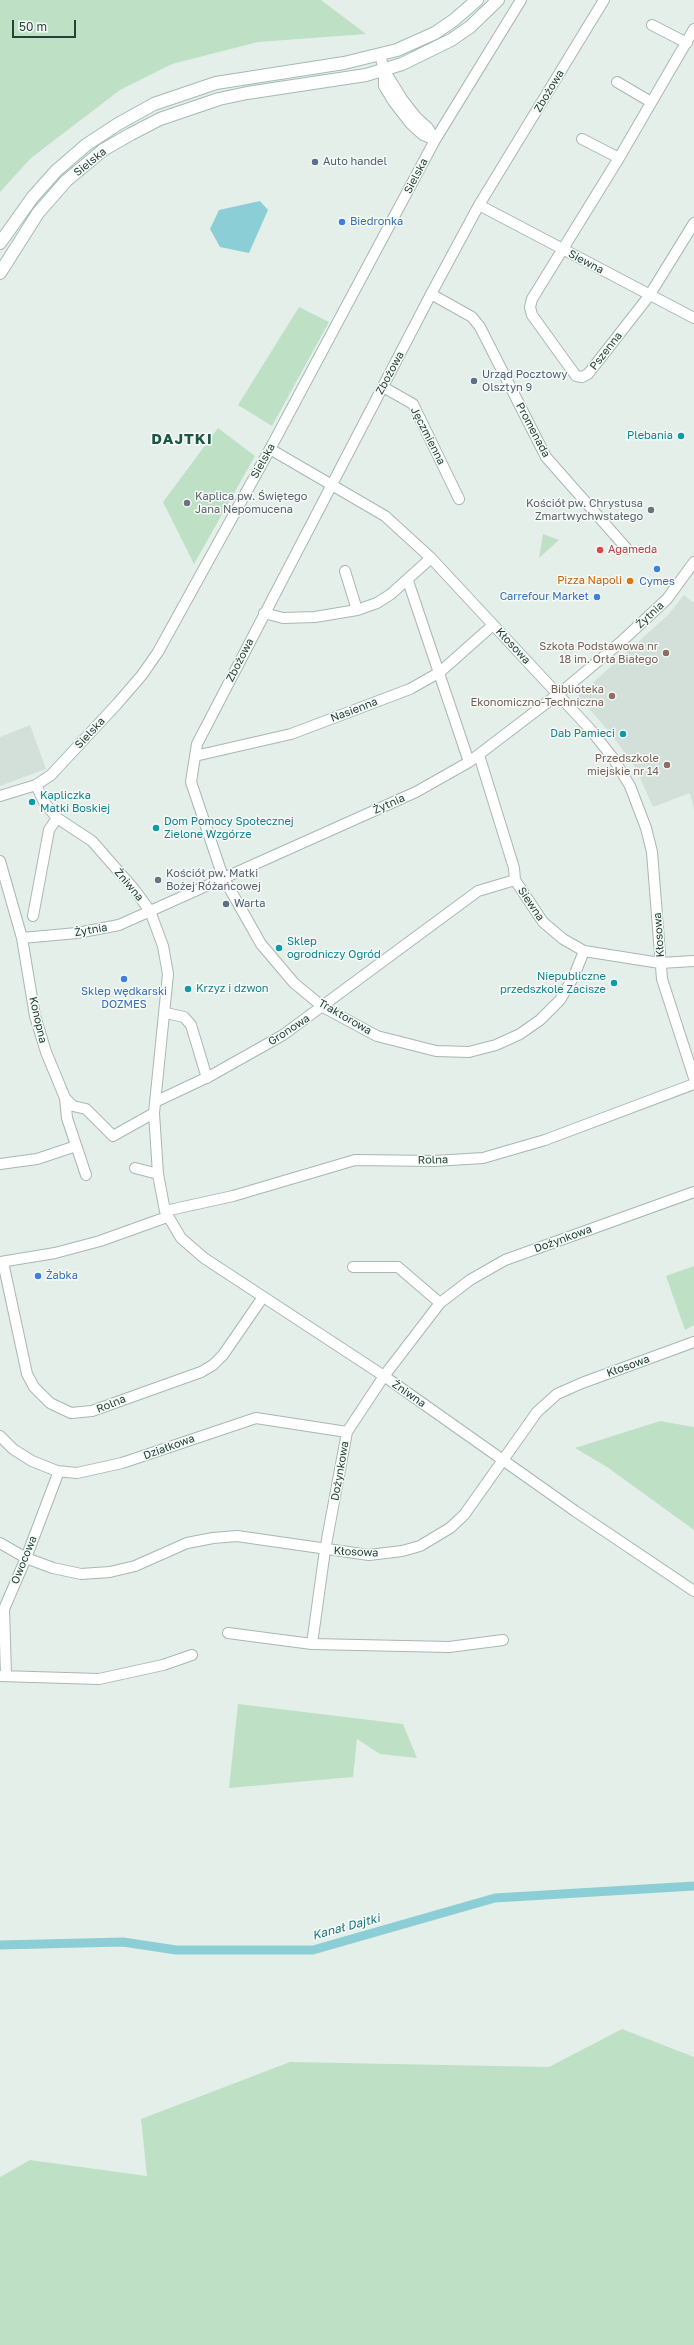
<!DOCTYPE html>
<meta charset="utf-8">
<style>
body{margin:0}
#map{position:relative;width:694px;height:2345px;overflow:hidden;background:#e5efea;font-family:"Golos Text",sans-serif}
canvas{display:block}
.scale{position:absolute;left:12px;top:20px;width:64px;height:18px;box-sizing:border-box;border:2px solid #234238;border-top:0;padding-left:5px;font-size:12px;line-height:14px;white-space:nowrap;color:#234238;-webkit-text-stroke:3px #f6fbf8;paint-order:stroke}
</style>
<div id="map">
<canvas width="694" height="2345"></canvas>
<div class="scale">50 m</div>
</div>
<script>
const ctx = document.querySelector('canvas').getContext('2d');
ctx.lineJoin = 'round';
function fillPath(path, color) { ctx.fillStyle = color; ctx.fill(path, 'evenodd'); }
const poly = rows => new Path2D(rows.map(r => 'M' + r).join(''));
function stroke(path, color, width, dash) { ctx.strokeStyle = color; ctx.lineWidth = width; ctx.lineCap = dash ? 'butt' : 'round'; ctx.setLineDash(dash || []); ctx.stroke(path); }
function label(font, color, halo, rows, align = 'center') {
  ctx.font = font + ' "Golos Text",sans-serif'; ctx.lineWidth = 3; ctx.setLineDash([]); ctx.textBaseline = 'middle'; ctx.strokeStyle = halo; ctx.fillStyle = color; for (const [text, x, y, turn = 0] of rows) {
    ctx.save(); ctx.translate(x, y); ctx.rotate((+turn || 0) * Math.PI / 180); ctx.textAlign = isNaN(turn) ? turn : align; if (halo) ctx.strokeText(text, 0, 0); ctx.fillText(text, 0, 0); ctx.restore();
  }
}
const built = poly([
 [684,595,694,603,694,810,690,793,653,807,636,769,612,735,578,696,668,615],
 [30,725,46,769,0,786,0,737]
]);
const green = poly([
 [0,0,321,0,366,34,258,42,172,64,120,90,31,158,0,192],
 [299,307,329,322,272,426,238,405],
 [218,428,255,456,194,564,163,502],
 [543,534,559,540,539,558],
 [694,1266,694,1325,685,1330,666,1276],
 [660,1421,694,1427,694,1530,607,1467,575,1448],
 [238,1704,403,1724,417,1758,380,1754,357,1739,353,1777,229,1788],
 [622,2029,694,2057,694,2345,0,2345,0,2177,30,2160,147,2176,141,2119,290,2062,549,2067]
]);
const water = poly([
 [260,201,268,210,249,253,220,247,210,229,219,210]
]);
const canal = poly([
 [0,1945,123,1942,176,1950,313,1950,495,1898,694,1886]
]);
const minor = poly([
 [652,25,687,43],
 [694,29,619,158,532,299,530,307,532,315,576,376,582,377,588,374,649,296,694,223],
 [380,55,384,70,384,86,393,101,410,123,423,135,435,140],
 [384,70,402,99,416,117,428,128,435,140],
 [617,82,651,102],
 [582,139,619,158],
 [479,205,694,318],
 [431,294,472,317,480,327,546,457,627,549],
 [383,387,413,404,459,499],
 [270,449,385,516,431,558,590,729,613,758,630,786,646,828,652,852,662,979,694,1078],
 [345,571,357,610],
 [408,581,469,762],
 [264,613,283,618,315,617,357,610,377,603,391,594,431,558],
 [479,755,514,868,515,880,543,922,563,939,584,951,660,963,694,961],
 [195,756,291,734,410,689,440,672,493,625],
 [36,785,44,802,57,818,92,841,134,889,150,911,163,946,168,974,154,1113,158,1174,165,1211,181,1238,204,1258,384,1376,575,1511,694,1591],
 [0,796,36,785,51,775,117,704,142,675,158,652,270,449,435,140,521,0],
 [0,861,22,938,35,1016,46,1052,65,1098,67,1118,86,1175],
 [33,916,49,830,57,818],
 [22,938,77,933,119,925,416,792,469,762,566,688,622,641,667,599,694,562],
 [584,951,574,976,560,1000,540,1020,520,1034,496,1045,469,1052,436,1051,377,1036,323,1007,294,983,261,944,223,877,191,782,197,744,431,294,479,205,604,0],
 [166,1013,184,1017,191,1025,207,1078],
 [65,1098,73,1106,86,1109,113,1136,154,1113],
 [155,1102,212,1075,283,1035,478,891,515,880],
 [0,1164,37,1159,76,1146],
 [135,1168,158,1174],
 [165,1211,233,1196,355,1160,434,1161,483,1158,545,1140,694,1084],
 [0,1262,55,1253,100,1241,167,1217],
 [3,1262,27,1374,34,1387,50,1403,71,1413,92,1411,201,1372,213,1365,223,1355,263,1297],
 [353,1267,398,1267,440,1303],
 [0,1436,13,1449,32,1461,57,1471,77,1473,122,1463,256,1418,347,1432],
 [0,1543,26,1558,53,1568,81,1574,110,1572,135,1566,187,1543,213,1538,237,1536,369,1555,402,1551,420,1546,450,1528,464,1515,537,1412,557,1394,582,1383,694,1342],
 [228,1633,312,1644,325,1550,347,1432,384,1376,440,1303,470,1280,505,1260,694,1192],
 [312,1644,449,1647,503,1640],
 [6,1675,4,1609,26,1558,59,1471],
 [0,1676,99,1679,163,1665,192,1655]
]);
const secondary = poly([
 [0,243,32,198,56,171,86,145,118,124,154,104,216,83,344,63,397,50,435,33,454,20,477,0],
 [0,273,38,213,66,181,103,150,131,134,160,119,219,99,247,93,366,75,402,64,451,40,470,27,498,0]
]);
const markers = [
 [315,162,4,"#5c6f8a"],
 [342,222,4,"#3f7fe0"],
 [474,381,4,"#5c6f8a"],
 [681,436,4,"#0f9aa8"],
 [187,503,4,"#6b7280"],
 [651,510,4,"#6b7280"],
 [600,550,4,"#e0444e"],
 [657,569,4,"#3f7fe0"],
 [630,581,4,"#e8710a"],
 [597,597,4,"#3f7fe0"],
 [666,653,4,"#8d6e63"],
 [612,696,4,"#8d6e63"],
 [623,734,4,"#0f9aa8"],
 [667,765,4,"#8d6e63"],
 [32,802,4,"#0f9aa8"],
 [156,828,4,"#0f9aa8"],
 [158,880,4,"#6b7280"],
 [226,904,4,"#5c6f8a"],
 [279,948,4,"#0f9aa8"],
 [124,979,4,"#3f7fe0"],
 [614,983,4,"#0f9aa8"],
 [188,989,4,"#0f9aa8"],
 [38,1276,4,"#3f7fe0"]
];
const streetNames = [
 ["Zbożowa",549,91,-59],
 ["Sielska",90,162,-39],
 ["Sielska",416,176,-62],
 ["Siewna",586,262,28],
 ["Pszenna",606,351,-52],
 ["Zbożowa",390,373,-62],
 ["Promenada",533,430,62],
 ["Jęczmienna",428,436,63],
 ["Sielska",263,461,-61],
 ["Żytnia",650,615,-43],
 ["Kłosowa",513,646,47],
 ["Zbożowa",240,660,-63],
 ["Nasienna",354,710,-21],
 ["Sielska",90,733,-47],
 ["Żytnia",389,804,-24],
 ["Żniwna",129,885,50],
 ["Siewna",531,904,56],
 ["Żytnia",91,930,-10],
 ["Kłosowa",659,935,-94],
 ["Traktorowa",345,1017,30],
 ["Konopna",38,1020,77],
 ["Gronowa",289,1030,-33],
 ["Rolna",433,1160,-1],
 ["Dożynkowa",563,1239,-20],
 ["Kłosowa",628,1366,-20],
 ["Żniwna",409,1394,35],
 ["Rolna",111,1404,-22],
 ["Działkowa",169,1447,-20],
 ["Dożynkowa",340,1471,-80],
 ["Kłosowa",356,1552,3],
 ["Owocowa",24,1560,-68]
];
const serviceNames = [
 ["Auto handel",323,162],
 ["Urząd Pocztowy",482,375],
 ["Olsztyn 9",482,388],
 ["Warta",234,904]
];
const shopNames = [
 ["Biedronka",350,222],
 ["Cymes",657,582,"center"],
 ["Carrefour Market",589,597,"right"],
 ["Sklep wędkarski",124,992,"center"],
 ["DOZMES",124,1005,"center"],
 ["Żabka",46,1276]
];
const cultureNames = [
 ["Plebania",673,436,"right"],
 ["Dab Pamieci",615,734,"right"],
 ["Kapliczka",40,796],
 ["Matki Boskiej",40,809],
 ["Dom Pomocy Społecznej",164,822],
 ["Zielone Wzgórze",164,835],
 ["Sklep",287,942],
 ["ogrodniczy Ogród",287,955],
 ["Niepubliczne",606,977,"right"],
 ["przedszkole Zacisze",606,990,"right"],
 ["Krzyz i dzwon",196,989]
];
const worshipNames = [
 ["Kaplica pw. Świętego",195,497],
 ["Jana Nepomucena",195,510],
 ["Kościół pw. Chrystusa",643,504,"right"],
 ["Zmartwychwstałego",643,517,"right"],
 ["Kościół pw. Matki",166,874],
 ["Bożej Różańcowej",166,887]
];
const healthNames = [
 ["Agameda",608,550]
];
const foodNames = [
 ["Pizza Napoli",622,581]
];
const educationNames = [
 ["Szkoła Podstawowa nr",658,647],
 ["18 im. Orła Białego",658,660],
 ["Biblioteka",604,690],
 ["Ekonomiczno-Techniczna",604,703],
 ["Przedszkole",659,759],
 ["miejskie nr 14",659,772]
];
const waterNames = [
 ["Kanał Dajtki",346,1927,-15]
];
const districtNames = [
 ["DAJTKI",182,439]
];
fillPath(built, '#d3dfd9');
fillPath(green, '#bee0c5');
fillPath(water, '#8cced5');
stroke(canal, '#8cced5', 9);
stroke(minor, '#a7b8b1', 12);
stroke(secondary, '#a3bbb2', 14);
stroke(minor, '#fff', 10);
stroke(secondary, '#fff', 12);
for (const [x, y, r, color] of markers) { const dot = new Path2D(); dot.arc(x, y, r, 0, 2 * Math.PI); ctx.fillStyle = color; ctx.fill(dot); stroke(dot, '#f6fbf8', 1.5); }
label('11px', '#234238', '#f6fbf8', streetNames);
label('11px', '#4e5e75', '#f6fbf8', serviceNames, 'left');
label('11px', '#366cbe', '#f6fbf8', shopNames, 'left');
label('11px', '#0d838f', '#f6fbf8', cultureNames, 'left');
label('11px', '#5b616d', '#f6fbf8', worshipNames, 'left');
label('11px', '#be3a42', '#f6fbf8', healthNames, 'left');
label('11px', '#c56008', '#f6fbf8', foodNames, 'right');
label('11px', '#785e54', '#f6fbf8', educationNames, 'right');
label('italic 12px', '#1a7582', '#f6fbf8', waterNames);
ctx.letterSpacing = '1px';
label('bold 15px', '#1e5645', '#f6fbf8', districtNames);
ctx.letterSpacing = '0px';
</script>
